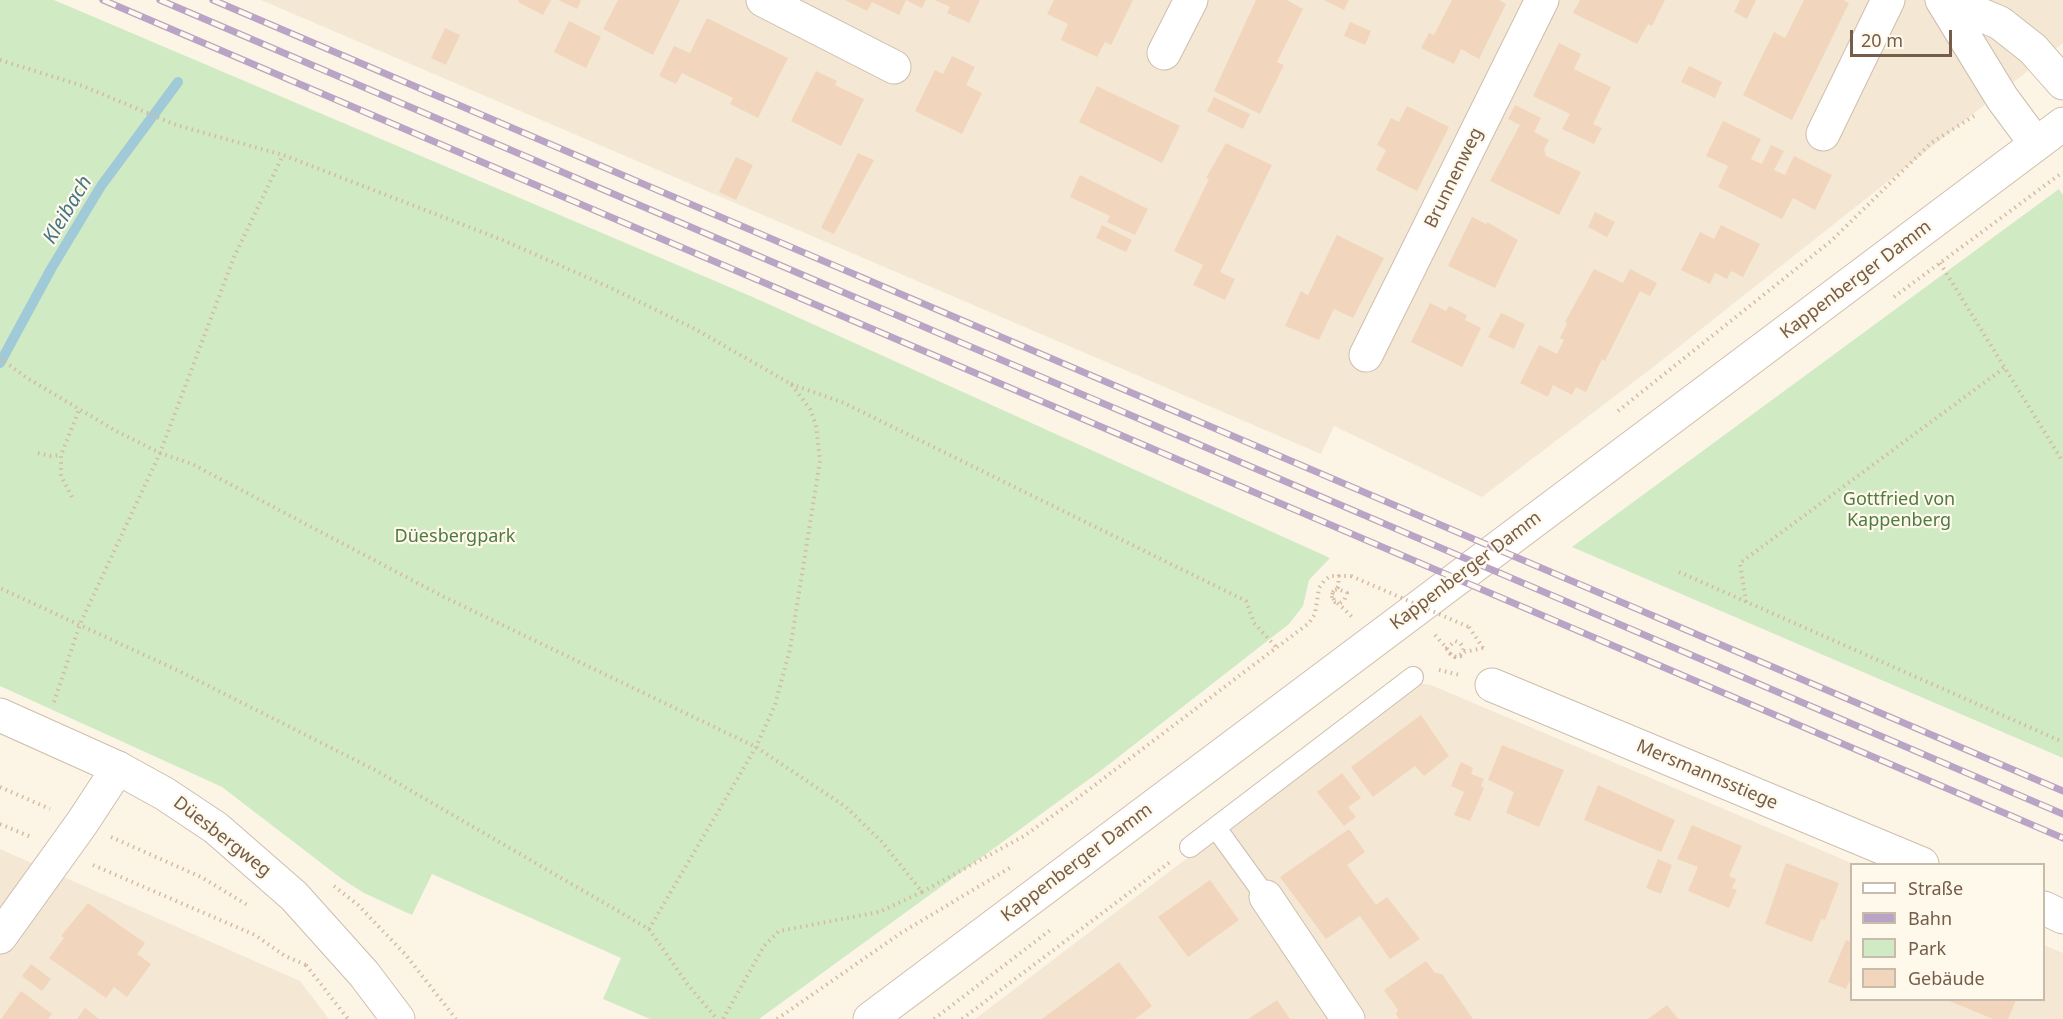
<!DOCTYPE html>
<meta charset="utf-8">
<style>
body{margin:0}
#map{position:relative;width:2063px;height:1019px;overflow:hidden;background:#fcf5e6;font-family:"Noto Sans",sans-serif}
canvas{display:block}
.legend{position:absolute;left:1850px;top:863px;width:195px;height:138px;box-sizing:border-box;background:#fff9ec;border:2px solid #c8bbab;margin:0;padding:8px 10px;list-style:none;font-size:18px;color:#755d4a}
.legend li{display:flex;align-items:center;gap:12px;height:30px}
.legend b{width:30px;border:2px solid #c8bbab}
.scale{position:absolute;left:1850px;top:30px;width:102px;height:27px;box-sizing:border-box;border:3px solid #755d4a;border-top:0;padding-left:8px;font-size:18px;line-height:21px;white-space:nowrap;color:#755d4a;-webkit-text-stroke:4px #fff9ec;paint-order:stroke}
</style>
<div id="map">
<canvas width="2063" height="1019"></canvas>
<ul class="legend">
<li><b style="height:8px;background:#fff"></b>Straße</li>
<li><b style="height:8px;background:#b9a4c6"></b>Bahn</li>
<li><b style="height:16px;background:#d0eac4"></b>Park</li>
<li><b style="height:16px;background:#f1d6bd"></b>Gebäude</li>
</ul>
<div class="scale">20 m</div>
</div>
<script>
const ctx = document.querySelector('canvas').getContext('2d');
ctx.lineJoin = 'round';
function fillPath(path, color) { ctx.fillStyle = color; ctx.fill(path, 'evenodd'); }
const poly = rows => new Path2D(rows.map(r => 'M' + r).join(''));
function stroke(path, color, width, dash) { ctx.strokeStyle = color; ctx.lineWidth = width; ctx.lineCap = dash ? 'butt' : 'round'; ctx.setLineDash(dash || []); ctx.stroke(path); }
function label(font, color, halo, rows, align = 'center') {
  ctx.font = font + ' "Noto Sans",sans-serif'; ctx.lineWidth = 4.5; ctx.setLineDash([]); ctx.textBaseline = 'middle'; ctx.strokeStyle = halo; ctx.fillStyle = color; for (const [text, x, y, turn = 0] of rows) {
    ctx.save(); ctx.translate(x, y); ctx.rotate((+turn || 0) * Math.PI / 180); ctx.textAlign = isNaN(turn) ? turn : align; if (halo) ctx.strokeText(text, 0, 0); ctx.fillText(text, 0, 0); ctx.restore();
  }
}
const residential = poly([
 [261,0,2063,0,2063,43,1652,368,1482,497,1334,426,1321,454],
 [1418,683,1431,685,1854,864,1852,864,1852,1000,2044,1000,2044,945,2063,953,2063,1019,975,1019],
 [0,849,300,981,329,1019,0,1019]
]);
const green = poly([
 [0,0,54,0,755,298,1330,558,1309,580,1303,606,1289,624,1103,769,759,1019,650,1019,603,999,621,958,432,874,412,915,364,893,342,879,222,787,0,686],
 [2059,189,2063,195,2063,758,1572,547]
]);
const stream = poly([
 [0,363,51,269,101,186,178,82]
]);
const building = poly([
 [519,0,551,0,543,15,518,2],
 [558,0,581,0,577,9],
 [618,0,680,0,653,55,603,29],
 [845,0,926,0,922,8,906,0,899,15,872,2,867,11],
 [935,0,980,0,969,23,947,13,950,7],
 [1054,0,1133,0,1111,45,1105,42,1097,57,1061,40,1068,24,1047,14],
 [1256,0,1287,0,1303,9,1277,62,1284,65,1260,114,1214,91],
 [1324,0,1349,0,1344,10],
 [1452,0,1499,0,1506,4,1479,59,1461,49,1454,64,1421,48,1429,33,1434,35],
 [1580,0,1665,0,1652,26,1648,24,1637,44,1573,13],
 [1740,0,1756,0,1747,19,1734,12],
 [1804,0,1843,0,1849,3,1792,120,1743,95,1774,32,1785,38],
 [707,18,788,58,758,118,730,104,733,98,682,73,676,84,659,76,674,46,690,53],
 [569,21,601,37,586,68,554,52],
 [1350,22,1371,31,1365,45,1344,36],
 [445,28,460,35,446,65,431,58],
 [1559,43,1581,54,1574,69,1611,87,1593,124,1602,128,1594,144,1562,129,1570,114,1533,96],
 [952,56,975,67,966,85,982,93,962,134,915,111,935,70,943,74],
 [1689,66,1722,82,1715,98,1681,82],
 [816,71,837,81,835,85,864,99,841,146,791,121],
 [1097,86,1180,126,1162,163,1079,122],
 [1214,97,1250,114,1243,129,1207,111],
 [1515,105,1541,118,1534,132,1549,140,1544,149,1546,156,1581,172,1559,215,1490,181,1520,125,1508,119],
 [1407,106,1449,127,1417,191,1376,170,1386,150,1377,145,1391,118,1399,122],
 [1723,121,1761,139,1751,159,1762,164,1771,145,1784,151,1774,170,1785,175,1794,156,1832,175,1815,210,1793,198,1782,219,1718,187,1728,166,1706,156],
 [1226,143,1272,165,1220,272,1235,279,1225,300,1193,285,1203,265,1174,251,1209,179,1206,178],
 [858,153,874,160,834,234,821,228],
 [736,157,753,165,736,200,719,192],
 [1080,175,1148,209,1135,235,1107,222,1110,216,1070,197],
 [1595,212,1615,222,1607,237,1588,227],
 [1472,217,1486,224,1487,222,1518,240,1495,288,1448,266],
 [1102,225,1132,240,1126,252,1096,238],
 [1721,225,1760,244,1743,277,1731,271,1727,279,1715,273,1710,284,1681,270,1700,232,1714,239],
 [1337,235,1384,258,1353,318,1334,309,1319,340,1285,326,1301,291,1308,295],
 [1594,269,1623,283,1630,269,1657,283,1650,296,1640,291,1605,361,1602,359,1586,392,1576,387,1572,395,1553,385,1548,397,1520,383,1539,345,1557,354,1564,340,1560,338,1567,323,1565,322],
 [1430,303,1446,311,1449,306,1467,315,1465,320,1481,328,1462,367,1411,342],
 [1501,313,1525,324,1514,349,1488,337],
 [1421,715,1449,756,1424,776,1415,766,1373,797,1351,767],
 [1502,745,1564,770,1539,827,1506,813,1514,792,1488,780],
 [1461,762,1473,768,1471,774,1484,779,1481,786,1484,788,1470,821,1454,815,1464,792,1451,786],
 [1342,773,1361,798,1348,807,1356,817,1344,826,1317,792],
 [1598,785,1675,820,1661,852,1584,820],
 [1692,825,1742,846,1729,876,1736,879,1732,888,1737,890,1729,908,1688,891,1698,867,1677,859],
 [1349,829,1365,852,1347,865,1376,905,1387,897,1420,939,1390,959,1360,916,1326,939,1280,877],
 [1658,859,1672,865,1661,894,1646,888],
 [1786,863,1839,883,1825,920,1821,919,1812,942,1765,924],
 [1210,880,1239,920,1188,957,1158,917],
 [88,903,145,943,137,954,151,964,127,997,114,987,106,998,49,958,64,938,61,936],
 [1846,940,1852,942,1852,976,1846,989,1828,982],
 [1426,961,1435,973,1442,974,1473,1019,1399,1019,1396,1014,1398,1010,1384,990],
 [1119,962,1152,1006,1135,1019,1042,1019],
 [31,964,51,979,42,991,22,976],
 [21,991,52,1014,48,1019,1,1019],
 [1277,1000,1290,1019,1248,1019],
 [1947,1000,2016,1000,2008,1019,1993,1019],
 [1667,1005,1678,1019,1648,1019],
 [85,1008,99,1019,77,1019]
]);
const path = poly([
 [0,60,83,86,176,125,283,155,505,241,611,288,695,329,791,384,810,409,816,425,820,461,790,649,775,705,756,747,649,929,377,771,181,672,0,588],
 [1940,263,2063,462],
 [1894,297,2063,172],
 [0,358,27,378,116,431,160,453,192,464,442,596,756,747,846,807,882,842,922,892,879,912,779,931,764,946,723,1019],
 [791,384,844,403,1246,601,1254,623,1276,647],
 [1618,411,1831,241,1931,143,1974,116],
 [38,453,51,456,61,455],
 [72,497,61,476,61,455,79,410],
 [1679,572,2063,742],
 [1339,575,1338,587,1335,589,1332,593,1332,598,1335,602,1340,603,1344,601,1347,593,1338,589,1334,590,1332,595,1334,600,1342,607,1352,617],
 [1746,602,1740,563,2004,368],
 [1469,627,1483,648],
 [1435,635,1443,644,1452,656,1458,657,1462,653,1464,648,1460,643,1455,641,1447,648,1449,653,1455,657,1461,656,1465,652,1483,648],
 [1439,670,1460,675],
 [54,702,80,624,160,453,234,257,283,155],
 [0,787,50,809],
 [0,824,31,837],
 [111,837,201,877,249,906],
 [93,865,255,935,285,956,306,965],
 [334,886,358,905,405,954,456,1019],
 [922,892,1024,836,1079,797,1309,623,1315,614,1319,588,1324,581,1330,576,1351,576],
 [649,929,688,985,717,1019],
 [306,965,348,1019],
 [777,1019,901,933,1013,866],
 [934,1019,1053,928],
 [962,1019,1170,862]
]);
const service = poly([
 [1216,828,1266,897],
 [1190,847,1413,677]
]);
const minor = poly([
 [763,0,894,67],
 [1942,0,2002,98,2036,144],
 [1946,0,2000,23,2033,49,2063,83],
 [1164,53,1191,0],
 [1823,134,1888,0],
 [1366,355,1542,0],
 [1492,685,1922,864],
 [1266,897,1348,1019],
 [2044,908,2063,917],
 [0,937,82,823,118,768]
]);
const tertiary = poly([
 [0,715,118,768,165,794,216,828,294,896,364,974,398,1019]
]);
const secondary = poly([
 [870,1019,2063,124]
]);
const rail = poly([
 [103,0,2063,838],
 [160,0,2063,814],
 [213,0,2063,791]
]);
const pathBridge = poly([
 [1351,576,1469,627]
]);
const streetNames = [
 ["Brunnenweg",1454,178,-64],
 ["Kappenberger Damm",1856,280,-37],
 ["Kappenberger Damm",1466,571,-37],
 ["Mersmannsstiege",1707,775,23],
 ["Düesbergweg",222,837,38],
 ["Kappenberger Damm",1077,863,-37]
];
const parkNames = [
 ["Gottfried von",1899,500],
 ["Kappenberg",1899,521],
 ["Düesbergpark",455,537]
];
const waterNames = [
 ["Kleibach",68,210,-59]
];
fillPath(residential, '#f4e8d4');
fillPath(green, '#d0eac4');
stroke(stream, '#a0cad7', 10);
fillPath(building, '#f1d6bd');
stroke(service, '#cebeac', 22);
stroke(minor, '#cebeac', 35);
stroke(tertiary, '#cebeac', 35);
stroke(secondary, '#d1bea9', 35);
stroke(path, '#d6baa0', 4, [1.5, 4.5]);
stroke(service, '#fff', 20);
stroke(minor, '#fff', 33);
stroke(tertiary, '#fff', 33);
stroke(secondary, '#fff', 33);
stroke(rail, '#b9a4c6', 7);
stroke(rail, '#fff9ec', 4.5, [14]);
stroke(pathBridge, '#d6baa0', 4, [1.5, 4.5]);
label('18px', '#755d4a', '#fff9ec', streetNames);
label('18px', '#4e7b42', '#fff9ec', parkNames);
label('italic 20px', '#478', '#fff9ec', waterNames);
</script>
